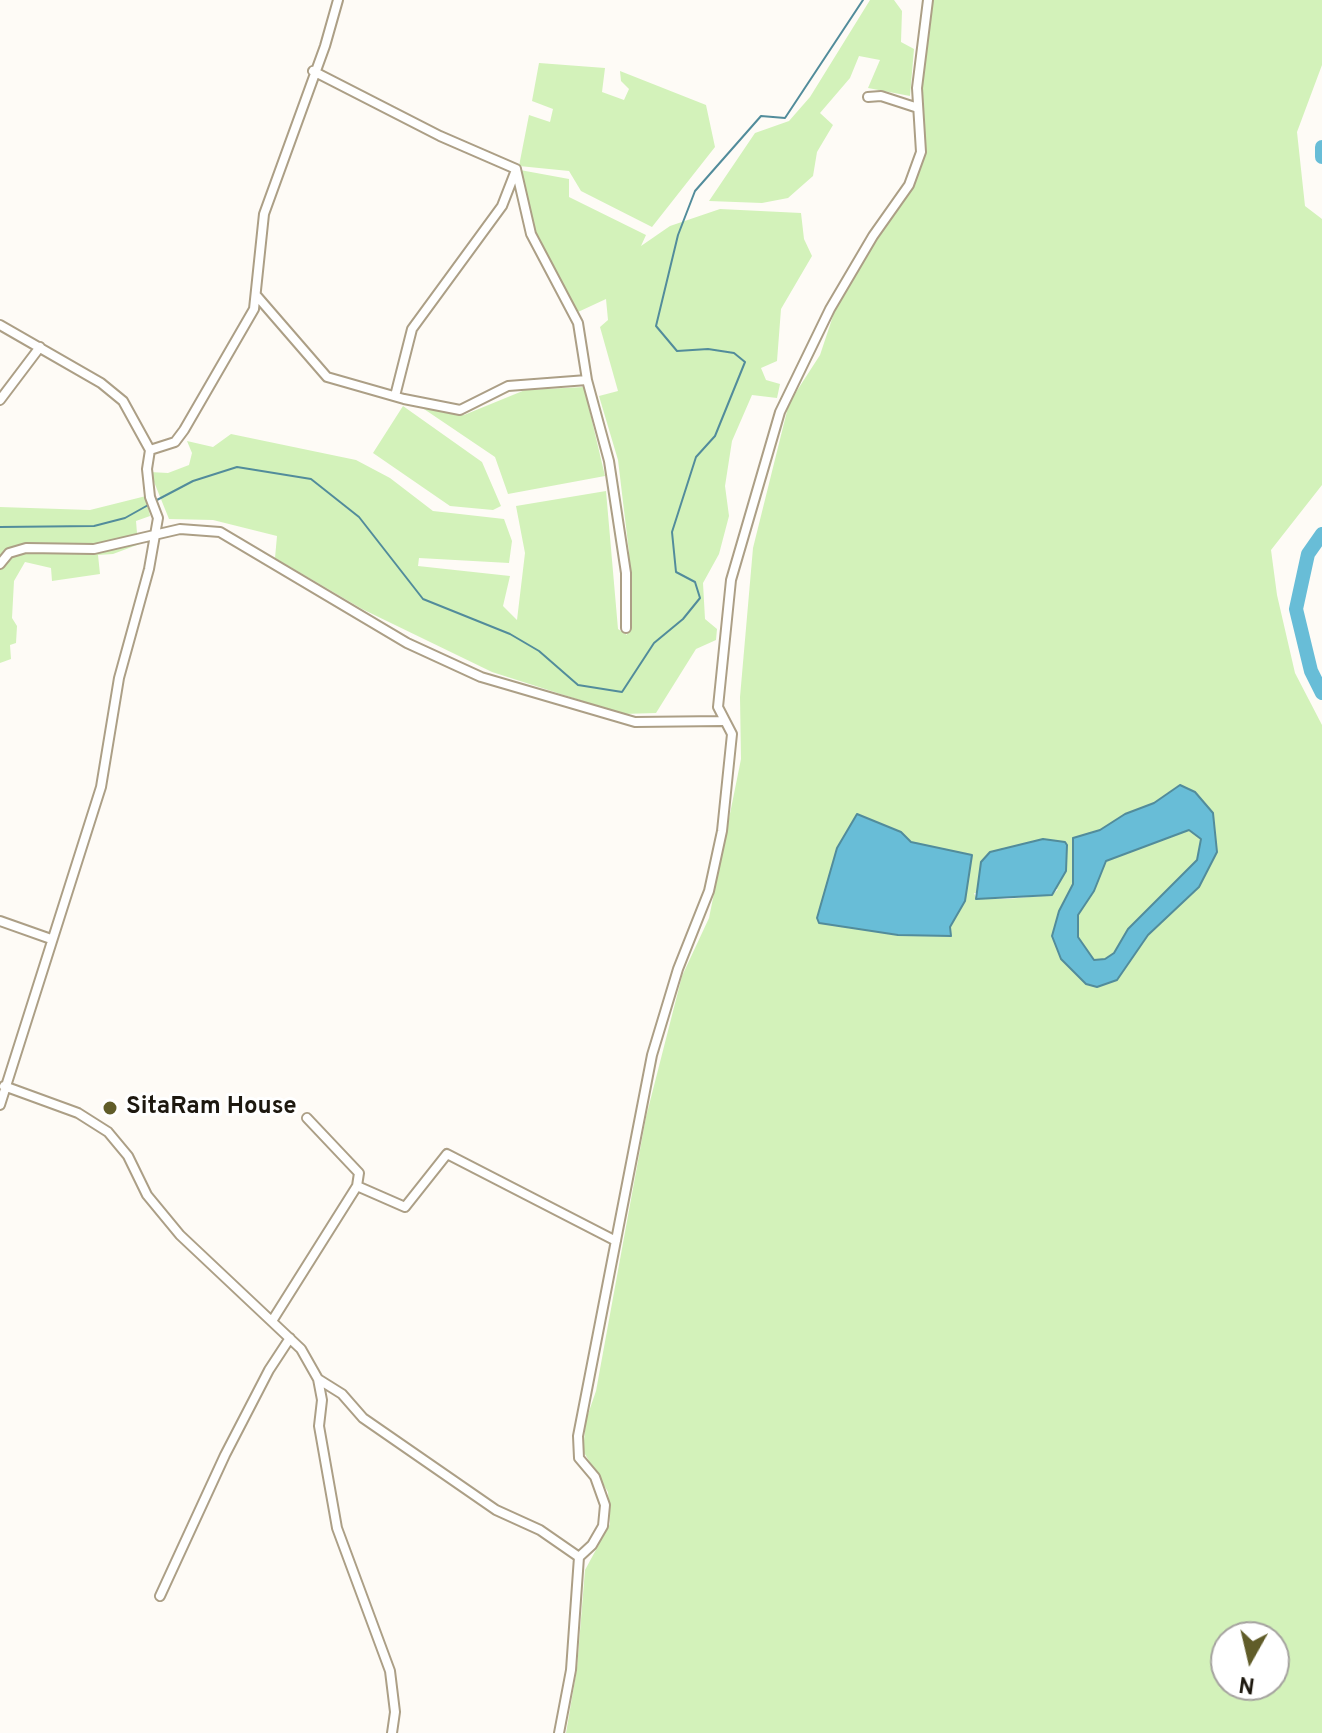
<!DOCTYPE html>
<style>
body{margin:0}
#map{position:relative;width:1322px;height:1733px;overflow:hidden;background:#fefbf6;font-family:Overpass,sans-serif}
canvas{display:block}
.north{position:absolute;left:1210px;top:1621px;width:80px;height:80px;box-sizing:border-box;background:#fff;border:2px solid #a5a39f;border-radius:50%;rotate:188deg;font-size:22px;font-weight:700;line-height:32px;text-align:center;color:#1d180f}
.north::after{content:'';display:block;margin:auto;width:28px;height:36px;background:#605c29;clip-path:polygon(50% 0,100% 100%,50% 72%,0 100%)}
</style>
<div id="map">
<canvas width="1322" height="1733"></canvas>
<div class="north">N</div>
</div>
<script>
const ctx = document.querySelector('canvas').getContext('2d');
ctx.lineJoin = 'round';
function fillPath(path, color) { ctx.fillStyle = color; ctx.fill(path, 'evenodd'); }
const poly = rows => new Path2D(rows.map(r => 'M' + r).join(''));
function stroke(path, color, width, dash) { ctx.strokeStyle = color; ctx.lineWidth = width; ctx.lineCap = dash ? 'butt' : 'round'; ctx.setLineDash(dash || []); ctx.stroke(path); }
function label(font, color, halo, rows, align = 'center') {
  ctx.font = font + ' Overpass,sans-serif'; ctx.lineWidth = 6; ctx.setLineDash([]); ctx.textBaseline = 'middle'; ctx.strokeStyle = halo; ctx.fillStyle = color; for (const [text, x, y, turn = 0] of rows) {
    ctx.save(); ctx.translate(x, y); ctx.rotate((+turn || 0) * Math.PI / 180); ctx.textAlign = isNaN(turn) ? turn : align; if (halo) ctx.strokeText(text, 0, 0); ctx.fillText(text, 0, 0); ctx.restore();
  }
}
const green = poly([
 [870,0,894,0,902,11,901,42,914,49,910,96,868,88,880,60,859,56,850,78,820,113,833,125,817,152,813,176,788,198,762,203,709,201,755,133,789,121,810,97],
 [930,0,1322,0,1322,65,1297,132,1305,206,1322,219,1322,485,1271,550,1277,595,1295,673,1322,725,1322,1733,566,1733,577,1668,585,1570,610,1524,608,1492,583,1451,586,1420,596,1391,646,1117,682,976,709,918,741,759,740,697,753,548,789,403,820,355,838,301,873,240,912,190,920,168,923,123,920,82],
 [1179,785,1195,792,1213,813,1217,852,1199,887,1148,935,1117,980,1086,984,1061,959,1059,911,1073,884,1073,838,1100,830,1125,814,1154,803],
 [901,832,911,842,972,855,960,907,950,927,898,935,819,923,817,918,837,848],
 [1058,889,1052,895,1007,899,976,898,974,893],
 [1226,1637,1274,1637,1274,1685,1226,1685],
 [539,63,605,68,602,92,624,100,629,89,621,81,620,71,706,105,715,147,652,227,581,191,569,171,519,166,529,115,550,122,553,109,532,101],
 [520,170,569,179,569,197,646,235,641,246,670,226,720,209,801,213,804,239,812,256,781,309,777,361,761,368,766,380,780,384,777,398,752,395,732,441,725,486,729,516,719,554,703,583,705,619,717,629,716,640,696,649,656,713,623,714,492,672,362,609,275,558,277,536,213,520,169,519,150,472,168,473,189,465,192,453,187,441,213,447,231,434,356,460,390,478,433,511,504,519,512,541,509,563,419,558,418,566,510,576,503,606,517,620,525,553,516,506,606,491,618,629,627,635,629,552,618,460,599,396,618,391,600,327,608,320,606,299,578,312,533,233],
 [584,387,605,476,508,494,495,457,421,407,464,415,525,390],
 [403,406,482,462,501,506,493,510,450,506,373,453],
 [146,496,150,516,136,521,137,533,145,542,113,554,98,555,100,574,52,581,51,568,25,562,14,581,12,618,17,626,16,643,10,645,11,659,0,663,0,507,90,510],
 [1189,829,1202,839,1197,860,1128,929,1114,953,1105,960,1094,960,1078,937,1078,915,1094,891,1106,861]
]);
const water = poly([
 [1180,785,1195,792,1213,813,1217,852,1199,887,1148,935,1117,980,1097,987,1086,984,1061,959,1052,936,1059,911,1073,884,1073,838,1100,830,1125,814,1154,803,1180,785],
 [1189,830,1201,839,1197,860,1128,929,1114,953,1105,959,1094,960,1078,937,1078,915,1094,891,1106,861,1189,830],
 [857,814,901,832,911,842,972,855,965,901,950,927,951,936,898,935,819,923,817,918,837,848,857,814],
 [1043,839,1065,842,1067,845,1066,871,1052,895,976,899,981,862,990,852,1043,839]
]);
const stream = poly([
 [155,501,193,481,237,467,311,479,359,517,423,599,510,634,539,651,578,685,622,692,654,643,683,619,700,598,695,582,676,572,672,532,696,457,715,436,745,362,734,353,708,349,677,351,656,326,678,235,695,191,761,116,785,118,863,0],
 [0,527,94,526,125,518,150,504]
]);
const river = poly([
 [1322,147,1322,157],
 [1322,534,1308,554,1296,609,1311,671,1322,693]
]);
const minor = poly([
 [313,71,440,136,516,169],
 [868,97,881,96,918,108],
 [256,295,327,377,404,399,460,410,508,386,587,380,578,323,531,234,516,169],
 [0,325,101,383,123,401,150,450],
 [587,380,609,461,626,573,626,628],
 [395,396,412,329,502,206,516,170],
 [0,400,40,347],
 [0,564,9,553,26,548,94,549,180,529,220,532,407,643,481,677,635,722,722,721],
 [0,921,51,939],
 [4,1086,78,1113,108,1132,128,1156,147,1195,180,1235,301,1349,318,1379,342,1394,363,1418,496,1510,540,1530,579,1557,592,1545,603,1526,605,1505,595,1477,579,1458,578,1436,652,1055,678,969,709,891,722,831,732,734,718,707,731,580,780,412,830,309,873,236,909,185,921,152,917,88,928,0],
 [0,1105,101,787,119,678,149,569,158,518,150,497,147,469,150,450,175,442,184,430,254,309,264,214,325,46,338,0],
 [307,1118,359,1173,357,1186,405,1207,447,1154,616,1241],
 [272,1321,357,1186],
 [318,1379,322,1400,319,1426,337,1528,390,1671,395,1712,392,1733],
 [160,1596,225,1455,269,1370,290,1338],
 [559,1733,571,1670,579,1557]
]);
const markers = [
 [110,1108,8,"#605c29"]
];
const poiNames = [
 ["SitaRam House",126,1108]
];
fillPath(green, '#d3f2ba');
fillPath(water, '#68bdd7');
stroke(water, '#528c9b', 2);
stroke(stream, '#528c9b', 2);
stroke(river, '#68bdd7', 14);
stroke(minor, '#ac9f86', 12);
stroke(minor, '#fff', 8);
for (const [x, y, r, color] of markers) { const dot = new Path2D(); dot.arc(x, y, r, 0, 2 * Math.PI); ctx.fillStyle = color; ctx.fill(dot); stroke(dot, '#fff', 3); }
label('bold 24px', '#1d180f', '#fff', poiNames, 'left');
</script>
